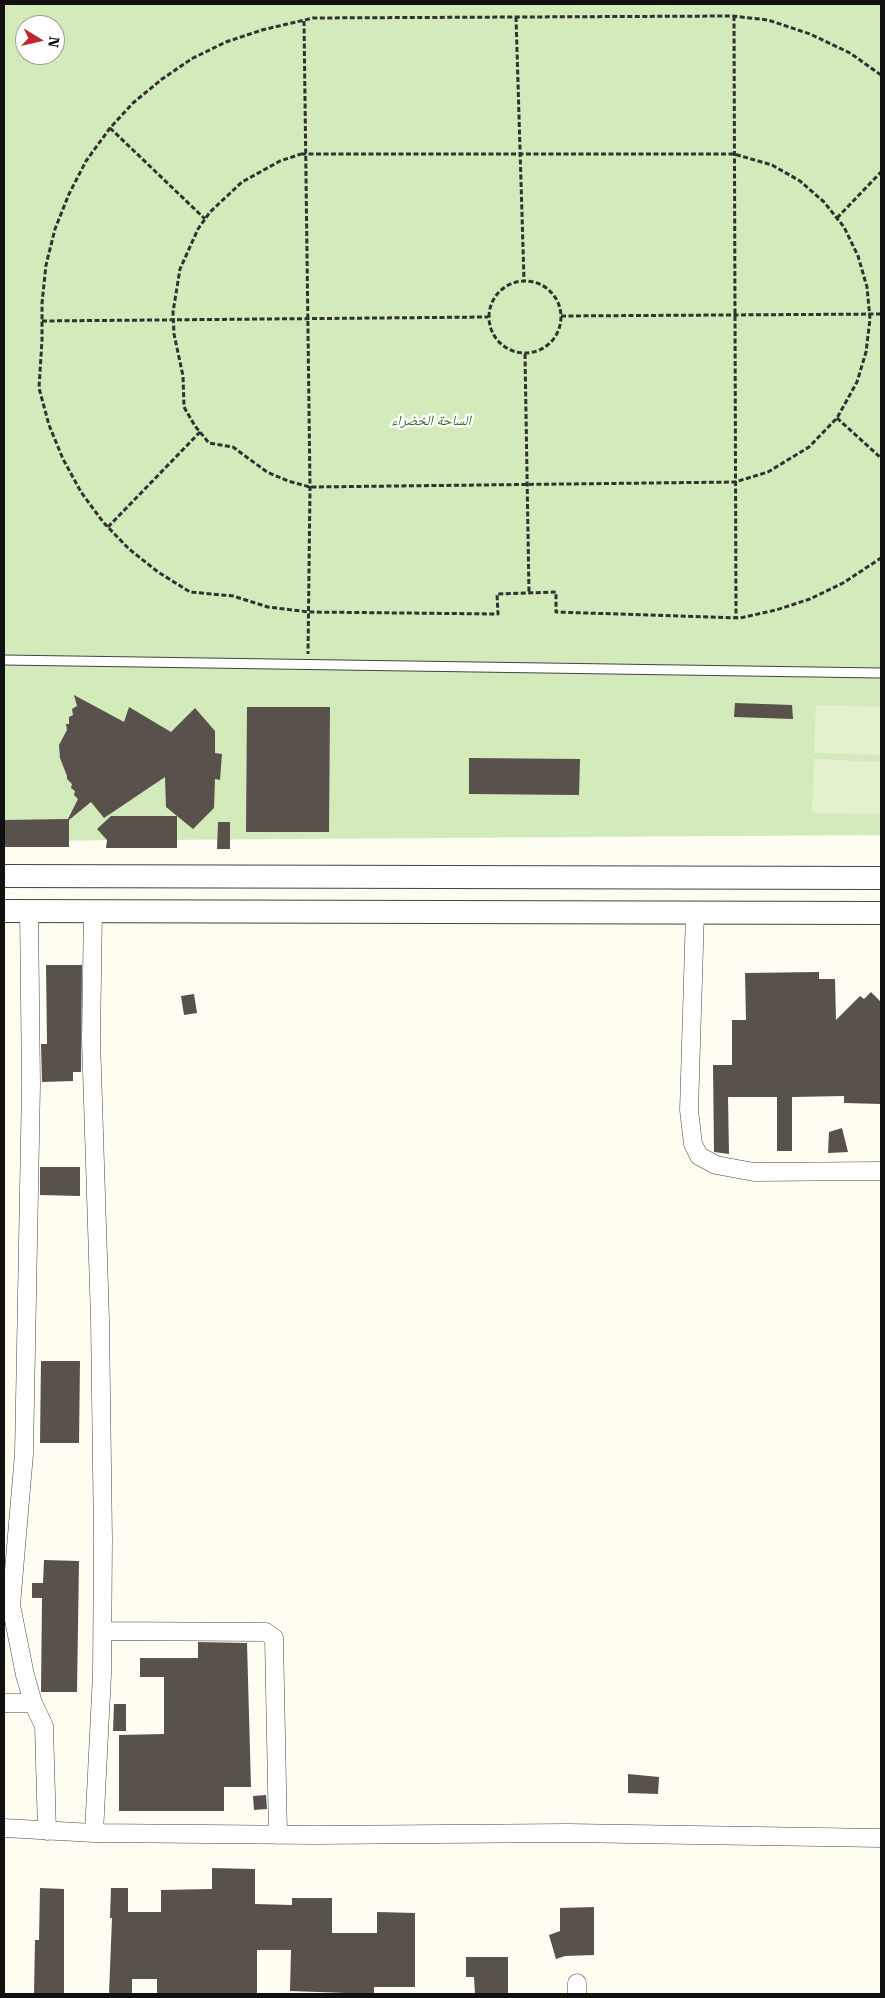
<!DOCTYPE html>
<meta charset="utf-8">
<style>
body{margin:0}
#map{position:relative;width:885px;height:1998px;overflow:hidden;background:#fffcf2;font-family:"Roboto Serif",serif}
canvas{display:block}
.frame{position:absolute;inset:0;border:5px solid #101010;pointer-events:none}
.north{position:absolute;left:15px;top:15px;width:50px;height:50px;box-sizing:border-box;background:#fff;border:1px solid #9f9f9f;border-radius:50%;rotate:99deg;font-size:14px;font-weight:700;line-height:20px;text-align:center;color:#101010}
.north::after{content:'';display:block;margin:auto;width:18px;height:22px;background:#c0272e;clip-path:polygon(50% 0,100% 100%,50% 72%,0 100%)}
</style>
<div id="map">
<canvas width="885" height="1998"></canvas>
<div class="frame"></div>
<div class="north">N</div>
</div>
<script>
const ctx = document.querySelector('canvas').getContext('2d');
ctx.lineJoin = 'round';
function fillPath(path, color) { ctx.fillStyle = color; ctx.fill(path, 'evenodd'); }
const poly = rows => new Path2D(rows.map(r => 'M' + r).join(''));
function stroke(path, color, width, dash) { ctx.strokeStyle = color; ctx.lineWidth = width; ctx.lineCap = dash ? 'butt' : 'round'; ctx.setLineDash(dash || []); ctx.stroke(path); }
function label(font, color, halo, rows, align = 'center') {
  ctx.font = font + ' "Roboto Serif","Noto Naskh Arabic",serif'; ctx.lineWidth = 5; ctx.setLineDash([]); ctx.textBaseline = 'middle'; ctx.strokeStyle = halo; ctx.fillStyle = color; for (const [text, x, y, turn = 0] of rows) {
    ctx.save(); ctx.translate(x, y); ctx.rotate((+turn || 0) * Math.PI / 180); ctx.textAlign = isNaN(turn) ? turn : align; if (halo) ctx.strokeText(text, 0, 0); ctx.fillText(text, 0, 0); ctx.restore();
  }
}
const green = poly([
 [4,4,881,4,881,835,4,841],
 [25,25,55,25,55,55,25,55]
]);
const pitch = poly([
 [816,705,881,707,881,755,814,753],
 [814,759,881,762,881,814,812,813]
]);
const building = poly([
 [74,695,124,722,129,707,171,732,195,708,215,731,215,753,222,754,220,780,215,779,214,808,193,829,177,816,177,848,106,848,107,840,97,829,111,816,177,816,166,807,165,777,104,818,91,802,69,820,69,847,4,847,4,820,68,819,78,799,74,795,75,791,71,788,72,784,67,779,67,776,60,758,59,745,67,730,66,724,69,724,69,717,73,715,72,709,77,706],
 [735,703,792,705,793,719,734,717],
 [247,707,330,707,329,832,246,832],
 [469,758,580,759,579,795,469,794],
 [218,822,230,822,230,849,217,849],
 [46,965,82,965,81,1072,73,1072,73,1081,42,1082,41,1044,47,1044],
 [819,972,819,979,835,979,836,1020,860,996,864,999,871,992,881,1002,881,1104,844,1103,844,1096,792,1097,792,1151,777,1151,777,1097,728,1097,729,1154,714,1152,713,1065,732,1065,732,1020,746,1020,745,973],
 [194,994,197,1013,184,1015,181,996],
 [842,1128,848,1152,828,1153,829,1132],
 [40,1167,80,1167,80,1196,40,1195],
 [41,1361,80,1361,79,1443,40,1443],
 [44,1560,79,1561,77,1692,41,1692,42,1598,32,1598,32,1583,43,1583],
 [198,1642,247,1643,251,1787,224,1787,224,1811,119,1811,119,1735,164,1734,164,1677,140,1677,140,1658,198,1658],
 [114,1704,126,1704,126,1731,113,1731],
 [628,1774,659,1777,658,1794,628,1793],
 [266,1795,267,1809,254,1810,253,1796],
 [212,1868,255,1869,255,1904,292,1905,292,1898,332,1898,332,1933,377,1933,377,1912,415,1913,415,1987,374,1987,374,1994,290,1991,291,1950,257,1950,257,1994,157,1994,157,1979,132,1979,132,1994,109,1994,112,1918,110,1918,111,1888,128,1888,128,1912,161,1912,161,1890,212,1889],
 [40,1888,64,1889,64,1994,34,1994,35,1940,39,1940],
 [594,1907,594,1955,565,1956,556,1959,549,1935,560,1931,560,1908],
 [466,1957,508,1957,508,1994,475,1994,474,1977,466,1977]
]);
const path = poly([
 [734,16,736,617],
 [516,17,524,280],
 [304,21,310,487,308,654],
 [881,75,850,53,810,34,768,20,732,16,313,18,262,30,226,42,193,58,162,79,133,103,110,128,86,161,69,194,55,229,46,265,42,303,42,340,39,388,49,425,63,459,81,492,103,522,129,549,158,572,190,592,233,596,268,607,309,612,498,614,497,594,556,592,556,612,740,618,776,610,810,599,843,583,881,558],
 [110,128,205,219],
 [301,154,734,154,772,165,800,181,824,202,844,227,858,256,867,287,870,319,866,352,857,382,837,418,809,447,768,472,735,482,310,487,288,481,267,472,233,447,209,443,195,426,184,407,183,376,174,334,173,312,180,269,198,229,210,212,242,182,280,161,301,154],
 [837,218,881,172],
 '489 317a36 36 0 1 1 72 0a36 36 0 1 1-72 0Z',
 [561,316,881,314],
 [42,321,488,317],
 [525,354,529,593],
 [837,418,881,458],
 [108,527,200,432]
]);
const service = poly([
 [4,660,881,673]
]);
const minor = poly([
 [29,911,31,1085,24,1454,11,1605,25,1675,33,1703,44,1726,47,1831],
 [93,911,91,1039,100,1320,103,1539,102,1674,94,1833],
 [695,913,689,1110,693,1144,699,1156,716,1165,754,1172,881,1171],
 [103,1631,266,1632,274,1638,278,1835],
 [4,1703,33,1703],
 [4,1828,94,1833,315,1835,568,1833,881,1838],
 [577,1994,577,1983]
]);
const tertiary = poly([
 [4,876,881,878],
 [4,911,881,913]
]);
const parkNames = [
 ["الساحة الخضراء",431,421]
];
fillPath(green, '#d3eabb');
fillPath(pitch, '#e4f1cd');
fillPath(building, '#58514c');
stroke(service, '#434343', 11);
stroke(minor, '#434343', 19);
stroke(tertiary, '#434343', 24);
stroke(path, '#323232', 3, [5, 2.5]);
stroke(service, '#fff', 9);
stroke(minor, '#fff', 18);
stroke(tertiary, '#fff', 22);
label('italic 14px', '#2e681f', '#fff', parkNames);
</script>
